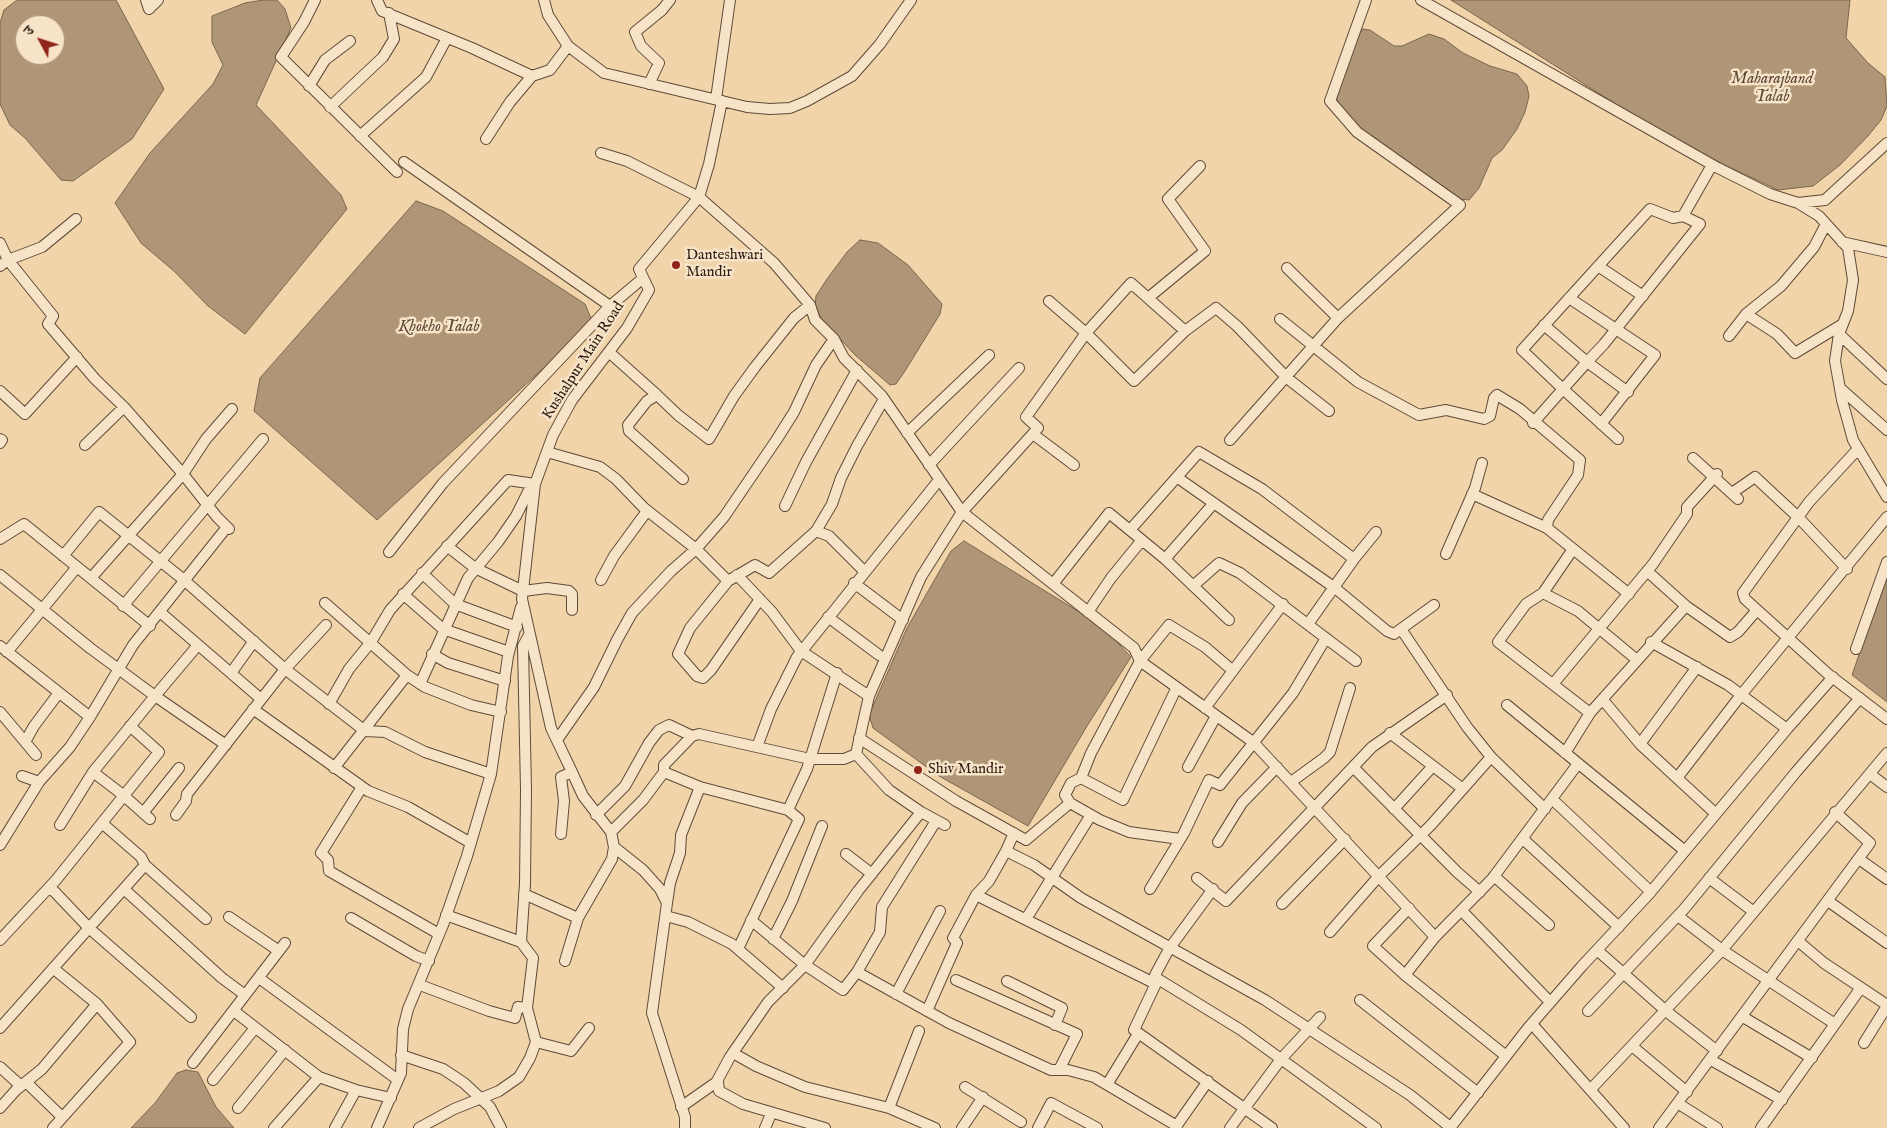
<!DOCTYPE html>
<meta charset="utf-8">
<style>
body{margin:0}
#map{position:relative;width:1887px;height:1128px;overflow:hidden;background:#f2d4aa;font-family:"IM FELL English","Noto Serif Devanagari",serif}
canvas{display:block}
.north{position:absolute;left:15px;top:15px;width:50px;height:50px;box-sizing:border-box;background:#f7e3c8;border:1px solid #a6947f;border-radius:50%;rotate:310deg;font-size:14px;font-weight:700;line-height:20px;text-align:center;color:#2d1d11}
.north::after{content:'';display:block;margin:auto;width:18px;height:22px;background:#8f2418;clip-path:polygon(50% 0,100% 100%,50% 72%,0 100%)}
</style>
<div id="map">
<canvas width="1887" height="1128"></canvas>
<div class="north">उ</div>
</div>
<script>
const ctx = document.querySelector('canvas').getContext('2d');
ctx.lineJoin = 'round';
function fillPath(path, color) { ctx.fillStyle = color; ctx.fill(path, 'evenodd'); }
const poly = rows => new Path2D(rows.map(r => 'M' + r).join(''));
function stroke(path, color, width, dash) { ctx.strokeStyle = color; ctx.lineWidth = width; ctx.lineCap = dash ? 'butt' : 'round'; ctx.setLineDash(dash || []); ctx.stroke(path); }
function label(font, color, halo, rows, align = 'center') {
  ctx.font = font + ' "IM FELL English",serif'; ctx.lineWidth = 5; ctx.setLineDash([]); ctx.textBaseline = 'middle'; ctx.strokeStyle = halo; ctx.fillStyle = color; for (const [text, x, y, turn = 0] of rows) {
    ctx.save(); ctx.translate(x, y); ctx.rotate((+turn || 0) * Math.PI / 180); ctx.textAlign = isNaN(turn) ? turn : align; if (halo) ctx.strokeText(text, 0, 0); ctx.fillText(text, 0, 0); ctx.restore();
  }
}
const water = poly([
 [17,0,116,0,164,89,132,139,73,181,61,180,25,138,10,125,0,104,0,23,4,10,17,0],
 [25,25,55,25,55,55,25,55,25,25],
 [263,0,277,0,285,9,291,28,256,105,341,195,347,209,245,334,208,306,175,272,141,243,115,203,150,153,213,84,223,65,212,42,212,16,245,3,263,0],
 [1451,0,1850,0,1846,38,1868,63,1885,77,1887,106,1881,120,1868,136,1840,165,1813,186,1778,190,1693,150,1630,113,1451,0],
 [1363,29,1370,30,1394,46,1402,46,1429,34,1444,39,1463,53,1490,66,1517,74,1527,86,1529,96,1525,112,1517,129,1502,150,1492,158,1479,188,1469,200,1448,198,1349,122,1335,96,1352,42,1363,29],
 [416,201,443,211,585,304,593,323,377,520,254,411,260,378,416,201],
 [860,240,878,243,908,265,942,304,940,314,905,371,896,384,890,385,855,355,821,318,815,307,816,296,827,279,847,252,860,240],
 [964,541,1102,626,1131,657,1087,726,1028,826,939,776,873,728,869,715,907,628,951,551,964,541],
 [1887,574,1887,702,1852,675,1887,574],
 [186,1070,198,1072,216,1107,234,1128,131,1128,155,1103,177,1073,186,1070]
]);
const minor = poly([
 [146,0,149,9,158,0],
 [315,0,304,22,281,57,397,172],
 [377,0,382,11,472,48,532,76,550,70,568,46],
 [544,0,548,15,568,46,604,73,747,107,770,109,790,108,807,101,852,76,880,44,911,0],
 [1421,0,1718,168,1770,194,1798,203,1825,200,1887,143],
 [649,84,659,63,641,46,635,32,662,10,670,0],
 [309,86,325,60,350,41],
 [716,99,730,0],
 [330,107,383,57,394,39,389,13],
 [360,136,426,77,447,38],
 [486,139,510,102,532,76],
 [601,153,627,161,699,197,774,263,810,305,815,320,834,339,844,358,882,396,962,512,1134,648,1140,661,1091,753,1081,778,1071,783,1065,795,1070,803,1026,840,956,801,859,738],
 [404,162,610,306],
 [1798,203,1819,216,1848,248,1853,280,1848,311,1839,334,1835,361,1842,400,1853,440,1887,497],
 [1683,216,1712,165],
 [1842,242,1887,252],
 [0,243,8,260,53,316,48,324,95,379,124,407,85,445],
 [0,266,8,260,42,247,76,219],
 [1598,266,1643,296],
 [1287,268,1338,318,1460,205,1357,132,1330,101,1366,0],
 [1148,298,1205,251,1168,199,1200,166],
 [1569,298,1655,355,1601,424],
 [1049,301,1086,333,1134,381,1185,331,1216,308,1237,326,1287,378,1329,411],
 [1746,314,1777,334,1795,353,1843,324],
 [1280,319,1358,382,1419,415,1446,410,1484,419,1490,416,1494,398,1497,395,1520,409,1580,460,1578,475,1548,520,1547,528,1629,594],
 [1544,325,1587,362,1628,392],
 [1839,334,1887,379],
 [1729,336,1746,314,1781,286,1814,247,1826,224],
 [610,353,657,395,647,401,632,420,628,425,629,431,683,479],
 [1840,388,1887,430],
 [0,391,25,414,77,357],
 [657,395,678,415,709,439,734,396,755,367,794,318,810,305],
 [1533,423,1563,389,1587,362,1604,344,1700,224,1683,216,1673,218,1650,209,1522,350,1563,389,1618,439],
 [907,433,989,355],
 [1033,434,1074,465],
 [0,439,2,440,0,443],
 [1230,440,1338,318],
 [1857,450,1809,502,1743,593,1745,599,1828,674,1887,719],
 [547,452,600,467,616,479,644,508,696,549,724,517,777,439,794,412,816,365,834,339],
 [1693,458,1738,499],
 [929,465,1019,368],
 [1178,478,1335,588,1387,631,1394,634,1434,605],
 [1732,493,1755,477,1799,518,1847,569],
 [1472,494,1547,528],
 [785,506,806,462,857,370],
 [229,529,217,517,183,474,206,439,232,409],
 [1130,530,1199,452,1262,489,1354,559],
 [816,531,829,536,864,571],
 [0,539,24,524,150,626],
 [447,546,475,568,523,591,547,588,569,591,572,594,572,610],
 [1573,549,1543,593,1526,604,1498,642,1590,713],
 [389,552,443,483,610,306,642,279],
 [1446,554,1475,488,1482,463],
 [63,556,99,512,184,580,285,669,365,731,385,732,425,752,491,774],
 [1165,559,1214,503],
 [1647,571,1686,606,1730,637,1738,632,1757,610],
 [422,573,455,604,517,627],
 [0,575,90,648,155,696,93,772,60,825],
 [737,575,772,612,801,651,869,696],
 [91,578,183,474,124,407],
 [601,580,614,556,647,511],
 [728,581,690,628,678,654,697,676,703,678,711,670,760,599],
 [854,583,903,620],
 [1053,584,1109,513,1165,559,1229,620],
 [1193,586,1219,563,1240,573,1356,661],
 [1543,593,1578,611,1637,660],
 [403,594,443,629,509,652],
 [325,603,407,675,425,687,471,705,501,712],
 [123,606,263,439],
 [160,612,261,699],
 [1088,612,1111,578,1142,540],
 [828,617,879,655],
 [1308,624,1354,559,1376,532],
 [1401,629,1467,727,1491,757],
 [1651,642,1728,685,1787,729],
 [198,645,155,696,226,745],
 [0,646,90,717],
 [1856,649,1887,562],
 [7,652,77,567],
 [432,654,448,663,505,681],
 [1232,670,1205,647,1169,625,1140,661,1253,742,1435,937,1492,879,1577,765],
 [231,673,254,641],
 [420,684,468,578,498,542,516,516,530,488,535,484],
 [1553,684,1653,564,1687,514,1687,507,1717,474],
 [1603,700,1640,744,1716,814],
 [329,704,349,669,371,642,390,610,508,480,535,484],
 [1507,705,1685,851],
 [1205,708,1283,604],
 [253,709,368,791,408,807,471,843],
 [0,712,36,755],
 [1390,733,1463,789],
 [557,740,594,687,617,640,632,613,671,571,696,549,728,581,755,565,769,573,816,531,832,504,841,478,857,446,884,399],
 [25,742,34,726,58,694],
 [1640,744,1697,667],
 [757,747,771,709,797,657,939,480],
 [1565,753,1590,713,1686,606],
 [856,754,889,790,921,812,945,825],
 [1188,767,1216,716],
 [1353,767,1457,872,1480,892],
 [334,768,407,675],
 [93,772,123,795,150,819],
 [664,772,700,787,788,810,799,819,738,949],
 [1870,774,1887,787],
 [22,776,39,782],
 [1081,778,1123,800,1176,689],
 [1677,778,1741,695,1887,517],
 [1291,782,1324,758,1330,752,1350,688],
 [362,787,321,853,328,860,329,871,439,934],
 [1552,799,1651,892],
 [1070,803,1100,820,1129,832,1180,839],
 [1394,809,1433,766],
 [788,810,807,769,837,673],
 [143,813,179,768],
 [176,815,186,801,187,794,285,669,326,625],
 [596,815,625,786,649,743,659,730,669,725,692,736],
 [102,823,141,857,145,865,206,919],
 [611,832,643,800,664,772,664,765,692,736,699,734,810,759,844,759,856,754,869,696,921,577,962,512,1038,428,1026,417,1086,333,1131,283,1185,331],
 [561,834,564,801,561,777,572,772],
 [1523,839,1619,927],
 [1218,842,1242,803,1277,767],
 [0,845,39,782,70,747,90,717,133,645,223,532],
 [1006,851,1034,865,1081,898,1265,1000,1410,1095,1450,1127],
 [846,854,872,874],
 [1859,859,1887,879],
 [1494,876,1549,925],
 [1197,878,1226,901,1372,747,1447,695],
 [1709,878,1754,912],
 [50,887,90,929,191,1017],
 [1150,889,1184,833,1209,780,1220,785,1293,693,1326,638],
 [1213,889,1169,949,1155,975,1158,979,1134,1030,1272,1128],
 [125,890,222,978,245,995],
 [524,894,578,918],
 [976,895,1156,984],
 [1828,901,1887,943],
 [667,903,670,883,680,853,681,835,700,787],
 [1282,904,1345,839],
 [1409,908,1373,946,1405,975,1506,1056],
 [1462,911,1550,1002],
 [446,915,521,942],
 [666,916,688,922,732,944,783,988],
 [1678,916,1722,950,1835,1024],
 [229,917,279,951],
 [351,918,416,956,429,961],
 [1026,919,1091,815],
 [751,920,805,965,843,990,857,972,880,932,882,907,936,821],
 [1330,932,1379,876,1431,825,1491,757,1545,809],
 [773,939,792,901,822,826],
 [0,940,56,880,159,752,130,726],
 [1798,941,1824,963,1887,1005],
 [1597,950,1666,1011,1717,1051],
 [565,961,578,918,612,859,614,847],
 [857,972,949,1023,1051,1070,1068,1070,1094,1077,1177,1126],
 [1405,975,1435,937],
 [259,978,398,1080],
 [1158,979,1241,1030,1376,1128],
 [956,980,1077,1034,1059,1070],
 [1007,981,1062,1008,1055,1025],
 [420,985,489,1011,515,1018,518,1007,527,1008],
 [896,994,940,911],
 [1360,1000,1478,1093],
 [234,1011,319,1077,356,1090,391,1098],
 [927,1011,957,943,953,938,976,895,989,881,1006,851,1014,833],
 [1588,1011,1685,908,1796,772,1860,698],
 [1743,1017,1812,1058],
 [1532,1024,1624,1128],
 [0,1028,145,865],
 [536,1042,571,1051,589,1028],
 [1864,1043,1887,1006],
 [1632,1046,1687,1092],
 [733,1053,756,1066,805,1087,889,1108,935,1128],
 [401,1055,443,1069,464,1083,490,1107,501,1128],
 [1711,1060,1782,1100],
 [193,1063,285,943],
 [0,1067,21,1086],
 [213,1080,255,1028],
 [717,1081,730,1057,768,1002,805,965,858,891,921,812],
 [26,1082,62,1117],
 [1108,1083,1138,1034],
 [965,1087,1021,1122],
 [1591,1089,1722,950,1887,753],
 [1679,1104,1717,1128],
 [681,1107,718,1081,719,1091,743,1104,825,1128],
 [0,1108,16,1090,42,1069,97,1004],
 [238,1108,285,1050],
 [889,1108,919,1031],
 [53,1128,130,1042,97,1004,54,969],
 [274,1128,319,1077],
 [335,1128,356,1090],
 [377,1128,401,1073,403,1029,408,1009,443,925,467,856,491,774,508,656,521,607],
 [419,1128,454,1109,499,1091,519,1077,530,1058,536,1042,527,1008,533,958,521,942,525,884,526,790,523,646,529,635],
 [685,1128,685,1117,652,1013,667,903,660,889,643,870,614,847,611,832,583,796,572,772,551,728,522,599,535,484,553,435,572,400,627,328,649,290,639,269,699,197,709,164,722,101],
 [765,1128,771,1114],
 [962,1128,983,1097],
 [1038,1128,1051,1103,1097,1128],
 [1175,1128,1208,1081],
 [1230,1128,1281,1059,1320,1017],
 [1450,1128,1528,1028,1582,966,1649,894,1787,729,1833,677],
 [1659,1128,1870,843,1835,812],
 [1761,1128,1860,989]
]);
const markers = [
 [676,265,5,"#8f2418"],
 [918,770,5,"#8f2418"]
];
const poiNames = [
 ["Danteshwari",686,256],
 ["Mandir",686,273],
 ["Shiv Mandir",928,770]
];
const streetNames = [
 ["Kushalpur Main Road",584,361,-57]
];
const waterNames = [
 ["Maharajband",1772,80],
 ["Talab",1772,98],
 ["Khokho Talab",439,328]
];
fillPath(water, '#af9676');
stroke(water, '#7b664e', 1);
stroke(minor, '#5e4b37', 12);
stroke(minor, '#f7e3c8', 10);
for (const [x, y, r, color] of markers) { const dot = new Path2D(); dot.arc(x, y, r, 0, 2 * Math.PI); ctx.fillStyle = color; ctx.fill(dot); stroke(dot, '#f7e3c8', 2); }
label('15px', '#2d1d11', '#f7e3c8', poiNames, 'left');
label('15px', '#2d1d11', '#f7e3c8', streetNames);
label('italic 16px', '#5a4734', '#f7e3c8', waterNames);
</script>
